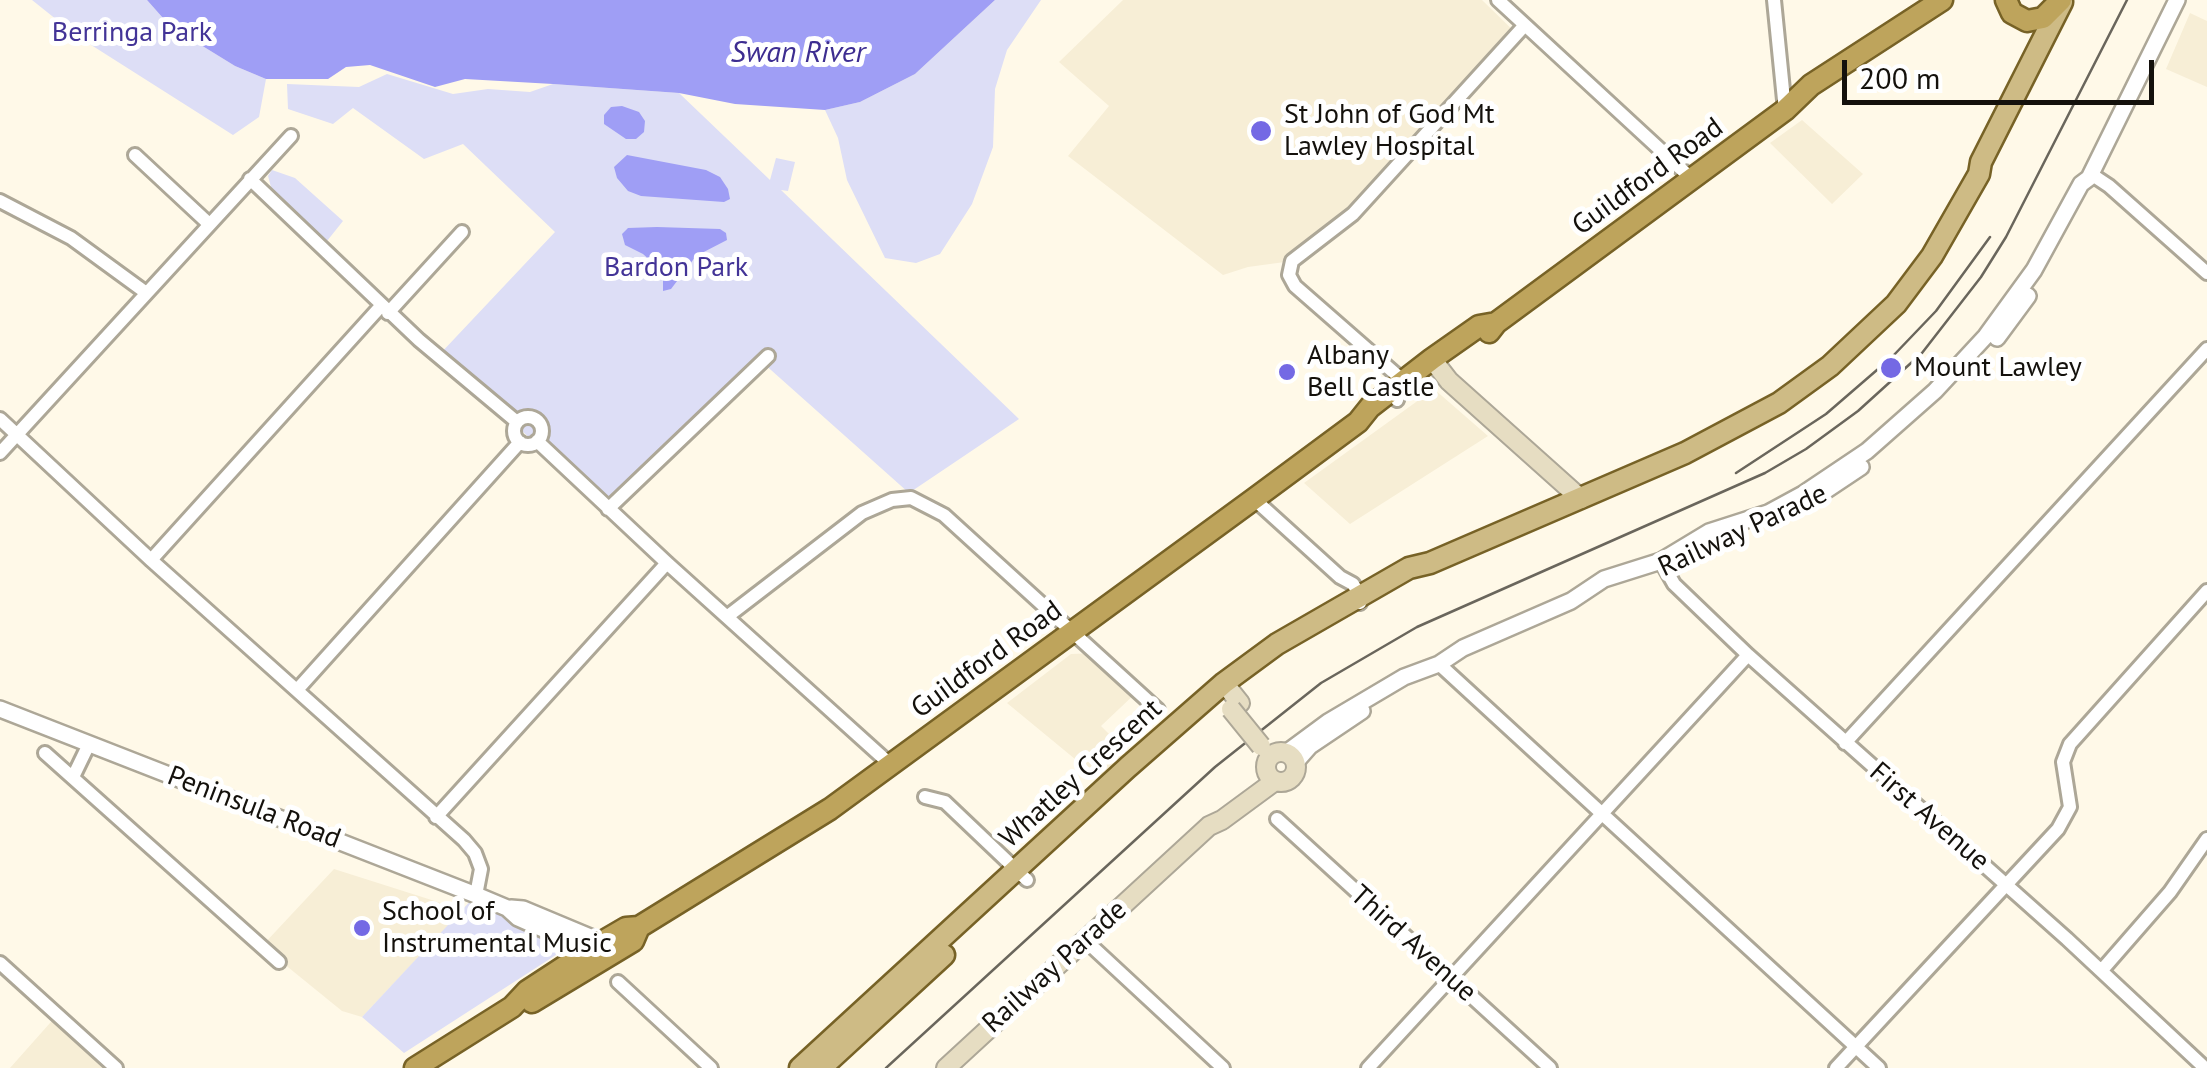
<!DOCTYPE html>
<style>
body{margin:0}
#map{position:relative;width:2207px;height:1068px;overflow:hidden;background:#fff9e8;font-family:"PT Sans",sans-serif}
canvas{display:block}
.scale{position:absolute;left:1842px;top:60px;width:312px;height:45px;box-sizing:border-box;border:5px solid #14110c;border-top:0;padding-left:12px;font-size:30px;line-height:35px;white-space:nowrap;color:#14110c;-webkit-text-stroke:8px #fff;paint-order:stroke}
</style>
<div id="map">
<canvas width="2207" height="1068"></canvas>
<div class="scale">200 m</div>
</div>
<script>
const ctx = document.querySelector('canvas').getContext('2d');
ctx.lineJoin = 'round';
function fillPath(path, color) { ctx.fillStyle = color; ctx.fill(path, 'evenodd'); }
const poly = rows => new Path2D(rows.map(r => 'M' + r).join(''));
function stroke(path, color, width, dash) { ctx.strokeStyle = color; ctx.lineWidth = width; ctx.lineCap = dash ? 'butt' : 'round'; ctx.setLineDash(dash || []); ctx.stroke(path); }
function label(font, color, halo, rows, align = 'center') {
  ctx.font = font + ' "PT Sans",sans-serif'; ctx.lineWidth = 10; ctx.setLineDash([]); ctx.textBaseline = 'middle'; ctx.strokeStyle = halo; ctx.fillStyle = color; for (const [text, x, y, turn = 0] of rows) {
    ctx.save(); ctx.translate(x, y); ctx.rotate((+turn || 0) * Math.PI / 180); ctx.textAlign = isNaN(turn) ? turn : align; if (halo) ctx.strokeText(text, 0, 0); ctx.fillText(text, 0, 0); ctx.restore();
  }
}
const built = poly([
 [1123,0,1482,0,1523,40,1363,202,1292,261,1248,267,1223,275,1068,156,1109,106,1059,62],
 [2190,13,2207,21,2207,87,2166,69],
 [1802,120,1863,174,1832,204,1770,143],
 [1434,389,1488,436,1350,524,1304,483],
 [1097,653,1138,691,1101,726,1128,753,1098,778,1007,703,1071,654],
 [334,869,463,910,362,1017,342,1011,262,946],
 [58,1014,116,1068,10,1068]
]);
const green = poly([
 [32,0,147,0,170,26,235,66,266,79,259,117,233,135,77,36],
 [995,0,1041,0,1007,50,995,89,993,147,972,204,940,254,916,263,885,258,847,180,838,138,825,110,860,102,915,74],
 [387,74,453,94,488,89,530,92,553,84,679,93,770,180,776,158,795,162,788,191,781,190,1019,419,909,493,762,362,605,507,439,355,555,232,463,144,424,159,353,108,333,124,288,109,287,84,359,87],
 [272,170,295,178,343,221,327,241,271,187,268,176],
 [476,895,518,918,559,953,404,1053,362,1017]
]);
const water = poly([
 [147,0,995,0,915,74,860,102,825,110,735,104,679,93,553,84,465,79,435,87,370,65,346,67,328,79,266,79,235,66,170,26],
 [622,106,639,112,645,121,644,132,636,139,626,139,604,124,604,115,611,107],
 [627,155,706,170,720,177,728,189,730,199,724,202,641,196,628,191,617,178,614,167],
 [657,227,720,229,726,233,727,240,696,256,671,289,663,291,663,272,643,254,625,245,622,234,628,228]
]);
const minor = poly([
 [1498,0,1692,179],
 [1774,0,1785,110],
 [135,155,208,223],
 [2091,174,2109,186,2207,273],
 [250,179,419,340,517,422],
 [0,201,71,238,145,292],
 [388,313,462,232],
 [1397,400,1401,384,1399,377,1295,286,1289,275,1292,261,1353,214,1525,25],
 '514 431a14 14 0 1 1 28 0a14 14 0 1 1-28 0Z',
 [0,419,151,560,464,840,475,853,481,869,476,895],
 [537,441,667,563,891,765],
 [0,453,291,136],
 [1254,499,1340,577,1353,584,1359,594,1360,603],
 [608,509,768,356],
 [151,560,381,306],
 [1661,561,1674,584,1748,655,2067,939,2205,1068],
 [728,616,862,513,892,500,911,498,944,515,1158,710],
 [1439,664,1879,1068],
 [297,690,520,442],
 [1845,743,2207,349],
 [45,753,279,962],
 [73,777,89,744],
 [925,797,945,802,1027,880],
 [436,817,667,563],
 [1277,819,1550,1068],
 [1085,940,1223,1068],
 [0,963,116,1068],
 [2102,970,2170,892,2207,839],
 [618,982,711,1068],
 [1368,1068,1748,655],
 [1836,1068,2058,829,2070,807,2063,762,2070,744,2207,591]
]);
const tertiary = poly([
 [1997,338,2028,296],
 [1810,501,1861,467],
 [0,709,476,895,507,908,518,918,597,953],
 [1286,753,1328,722,1404,677,1439,664,1463,648,1571,601,1604,579,1661,561,1709,532,1768,513,1803,494,1867,451,1935,391,1986,336,2034,270,2081,184,2089,178,2177,0],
 [1295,763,1310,746,1362,711],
 [511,908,523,909,602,942]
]);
const secondary = poly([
 [1432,359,1449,381,1581,499],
 [1224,683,1240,703],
 '1266 767a15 15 0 1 1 30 0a15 15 0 1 1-30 0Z',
 [946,1068,1209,826,1222,820,1275,781]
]);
const primary = poly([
 [800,1068,1128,767,1224,683,1277,644,1409,568,1430,563,1685,453,1779,403,1830,366,1896,304,1932,256,1979,174,1981,162,2062,2],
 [821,1068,944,955]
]);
const trunk = poly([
 [2006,0,2012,13,2027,21,2043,18,2061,0],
 [1489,332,1496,323,1785,110,1811,85,1942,0],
 [532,1002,633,941,639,927],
 [415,1068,512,1007,527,991,602,942,626,928,639,927,830,809,1254,499,1358,422,1370,407,1432,359,1479,326,1496,323]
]);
const rail = poly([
 [1736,473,1826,414,1892,357,1936,311,1990,237],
 [886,1068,1215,767,1321,683,1417,627,1765,473,1806,449,1858,411,1922,353,1981,277,2006,237,2127,0]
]);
const secondaryBridge = poly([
 [1231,709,1261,746]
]);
const markers = [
 [1261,131,12,"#7469e4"],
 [1891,368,12,"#7469e4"],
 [1287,372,10,"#7469e4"],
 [362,928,10,"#7469e4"]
];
const parkNames = [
 ["Berringa Park",132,33],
 ["Bardon Park",676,268]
];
const poiNames = [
 ["St John of God Mt",1284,115],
 ["Lawley Hospital",1284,147],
 ["Albany",1307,356],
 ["Bell Castle",1307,388],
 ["Mount Lawley",1914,368],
 ["School of",382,912],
 ["Instrumental Music",382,944]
];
const streetNames = [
 ["Guildford Road",1648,177,-36],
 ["Railway Parade",1743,531,-25],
 ["Guildford Road",987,660,-36],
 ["Whatley Crescent",1081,774,-42],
 ["Peninsula Road",254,808,21],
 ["First Avenue",1929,817,41],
 ["Third Avenue",1413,944,42],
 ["Railway Parade",1055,967,-42]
];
const waterNames = [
 ["Swan River",798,53]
];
fillPath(built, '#f7eed6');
fillPath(green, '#dddef6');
fillPath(water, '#9f9ef5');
stroke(minor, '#ada797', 18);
stroke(tertiary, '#ada797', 20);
stroke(secondary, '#ada797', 22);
stroke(primary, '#776226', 25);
stroke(trunk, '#776226', 25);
stroke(minor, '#fff', 12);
stroke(tertiary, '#fff', 15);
stroke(secondary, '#e6ddc2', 18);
stroke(primary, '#cebb85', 20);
stroke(trunk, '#bea45c', 20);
stroke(rail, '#6a665c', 2.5);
stroke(secondaryBridge, '#ada797', 22, []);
stroke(secondaryBridge, '#e6ddc2', 18);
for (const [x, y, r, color] of markers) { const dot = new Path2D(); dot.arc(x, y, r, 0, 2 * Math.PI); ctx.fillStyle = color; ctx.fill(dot); stroke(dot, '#fff', 4); }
label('28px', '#433497', '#fff', parkNames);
label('28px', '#14110c', '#fff', poiNames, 'left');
label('28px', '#14110c', '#fff', streetNames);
label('italic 30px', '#3d2d90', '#fff', waterNames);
</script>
